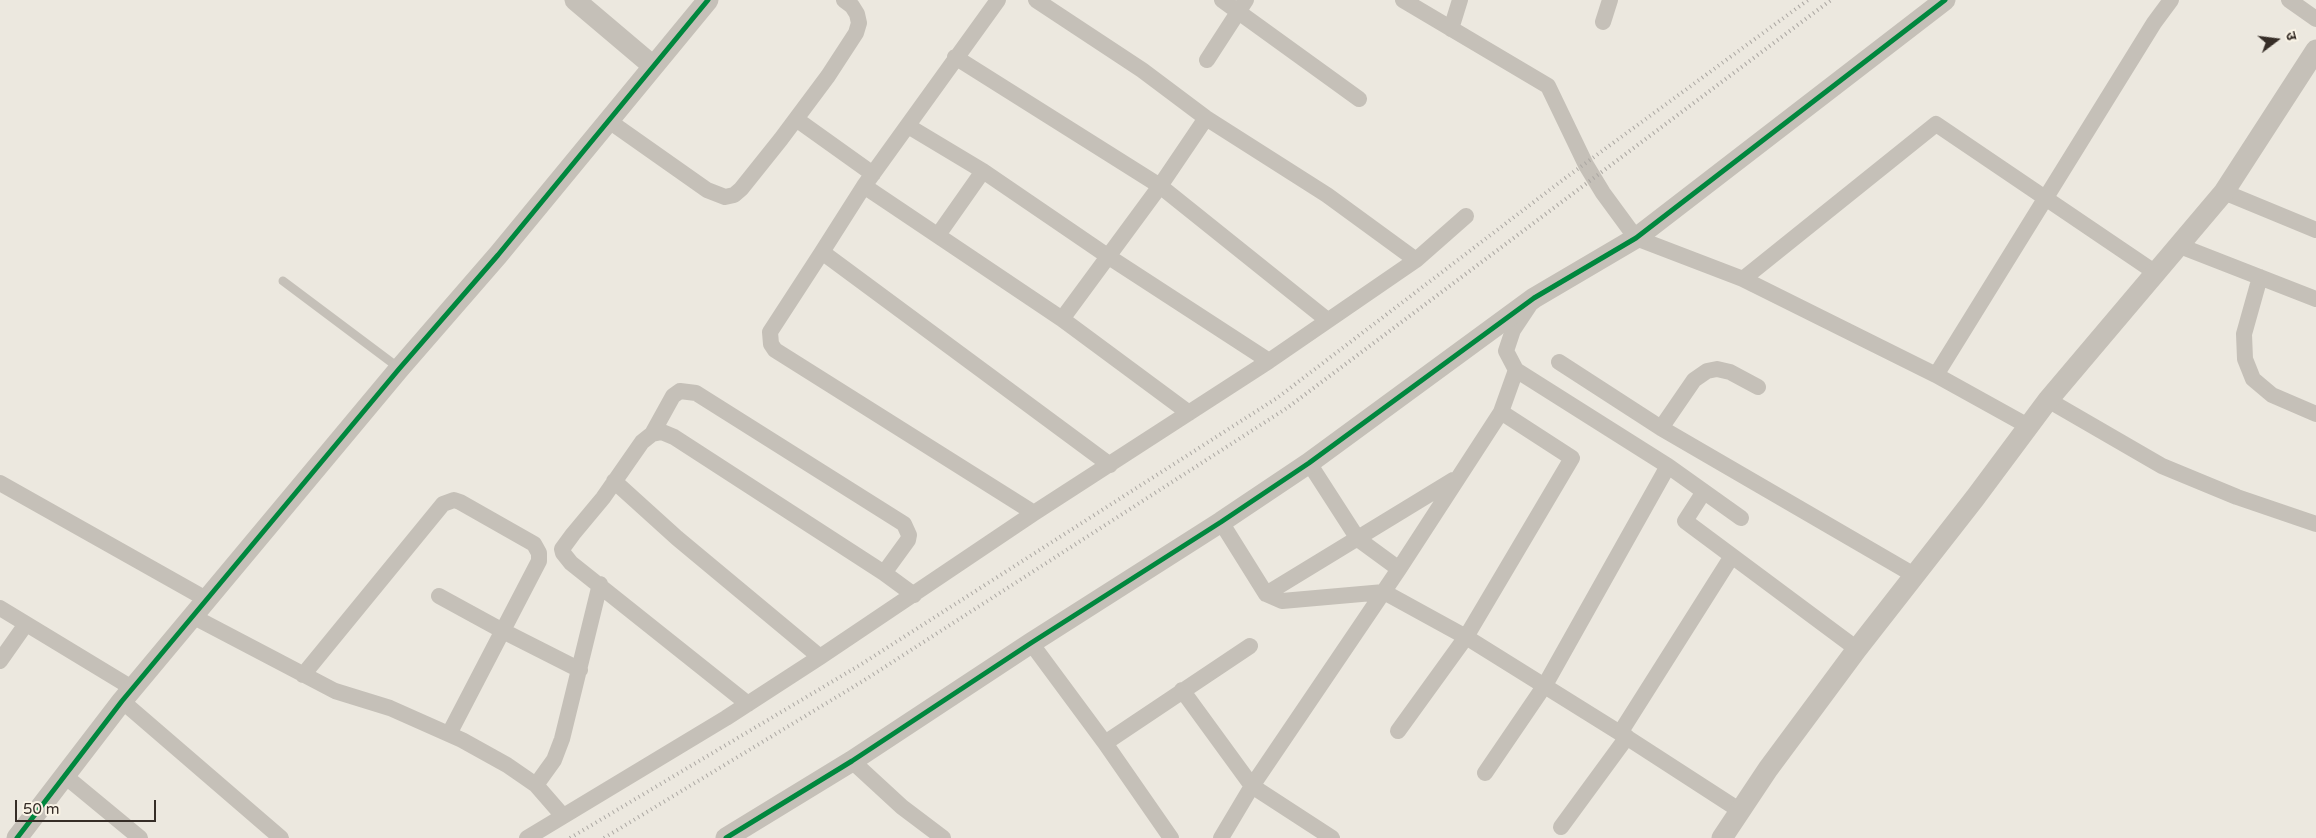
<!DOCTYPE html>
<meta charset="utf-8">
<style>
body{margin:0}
#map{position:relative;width:2316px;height:838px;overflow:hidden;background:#ece8df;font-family:"Varela Round","Noto Sans Devanagari",sans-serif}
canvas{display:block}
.north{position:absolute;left:2251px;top:15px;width:50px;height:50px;-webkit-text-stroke:4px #f9f3e6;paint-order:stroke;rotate:75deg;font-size:14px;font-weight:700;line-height:20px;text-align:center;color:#362d27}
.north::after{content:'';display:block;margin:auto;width:18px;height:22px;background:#362d27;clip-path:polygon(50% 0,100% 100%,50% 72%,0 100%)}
.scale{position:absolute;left:15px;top:800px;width:141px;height:22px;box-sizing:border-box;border:2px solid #362d27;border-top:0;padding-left:6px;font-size:15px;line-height:18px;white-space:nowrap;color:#362d27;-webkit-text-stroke:4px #f9f3e6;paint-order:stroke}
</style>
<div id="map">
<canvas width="2316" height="838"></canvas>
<div class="north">उ</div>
<div class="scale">50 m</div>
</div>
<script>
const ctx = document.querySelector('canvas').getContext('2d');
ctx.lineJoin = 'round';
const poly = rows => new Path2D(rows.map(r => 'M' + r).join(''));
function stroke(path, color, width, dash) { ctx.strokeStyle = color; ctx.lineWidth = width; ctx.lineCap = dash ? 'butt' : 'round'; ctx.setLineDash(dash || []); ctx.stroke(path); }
const service = poly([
 [283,281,399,368]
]);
const minor = poly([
 [998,0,864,186,822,252,1110,465],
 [1036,0,1142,70,1206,118,1327,195,1416,260],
 [1222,0,1359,99],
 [1403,0,1548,86,1586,165,1603,193,1636,238,1743,279,1936,375,2028,426],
 [2289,0,2316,19],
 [1603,22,1610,0],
 [1451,29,1460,0],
 [955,57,1160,186,1326,319],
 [1207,60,1246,0],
 [796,119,873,174],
 [609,121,707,190,725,197,734,195,741,189,781,139,828,76,856,33,859,23,857,14,852,6,844,0],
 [908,126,983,171,1109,257,1269,361],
 [864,186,1062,319,1189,413],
 [2224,192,2316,230],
 [938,235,983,171],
 [2180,246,2316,299],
 [822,252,770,332,771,344,775,350,1034,513],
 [2260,277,2244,334,2245,359,2253,379,2272,395,2316,414],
 [1743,279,1936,124,2156,273],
 [1062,319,1160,186,1206,118],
 [1559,362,1661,428,1914,575],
 [1516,370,1668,466,1741,518],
 [1936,375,2154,23,2171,0],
 [2048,400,2162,466,2237,497,2316,524],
 [1661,428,1694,380,1707,371,1717,369,1730,372,1758,387],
 [652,434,662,432,674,437,884,573,914,595],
 [1309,463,1358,539,1399,569],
 [614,481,677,538,820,657],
 [0,483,206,599],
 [1703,493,1685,521,1857,649],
 [1221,522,1266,594,1282,601,1384,592,1466,637,1620,733,1739,810],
 [1266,594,1453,480],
 [439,596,503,631,580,670],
 [0,608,132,688],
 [192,616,335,691,390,708,462,740,507,765,536,785,563,816],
 [1031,643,1105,743,1171,838],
 [0,661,26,624],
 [303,675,443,504,454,500,460,502,534,544,539,553,539,561,449,734],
 [1182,690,1252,786,1332,838],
 [122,701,281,838],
 [748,704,571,563,563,553,562,549,573,534,603,498,642,442,652,434,673,396,680,391,696,393,904,524,909,535,908,540,884,573],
 [1398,731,1466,637,1572,458,1501,412],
 [1620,733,1732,556],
 [1105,743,1250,646],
 [852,761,902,807,943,838],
 [1485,773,1545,685,1668,466],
 [65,776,140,838],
 [536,785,554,760,562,739,600,584],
 [1561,827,1627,737],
 [527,838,726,718,820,657,1034,513,1269,361,1416,260,1466,216],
 [1221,838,1252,786,1399,569,1501,412,1516,370,1506,351,1513,330,1529,306]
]);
const tertiary = poly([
 [575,0,653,66],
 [17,838,122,701,399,369,498,255,708,0],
 [726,838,852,761,1031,643,1221,522,1309,463,1534,298,1636,238,1945,0],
 [1722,838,1768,769,1857,649,1975,498,2048,400,2224,192,2316,50]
]);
const rail = poly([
 [570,838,860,665,1277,398,1564,179,1808,0],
 [604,838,863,681,1287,408,1831,0]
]);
const cycleway = poly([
 [17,838,122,701,399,369,498,255,708,0],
 [726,838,852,761,1031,643,1221,522,1309,463,1534,298,1636,238,1945,0]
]);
stroke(service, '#c5c0b8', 9);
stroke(minor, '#c5c0b8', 16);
stroke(tertiary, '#c5c0b8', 21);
stroke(rail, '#aca8a3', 4, [1, 4]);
stroke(cycleway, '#00873e', 5);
</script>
